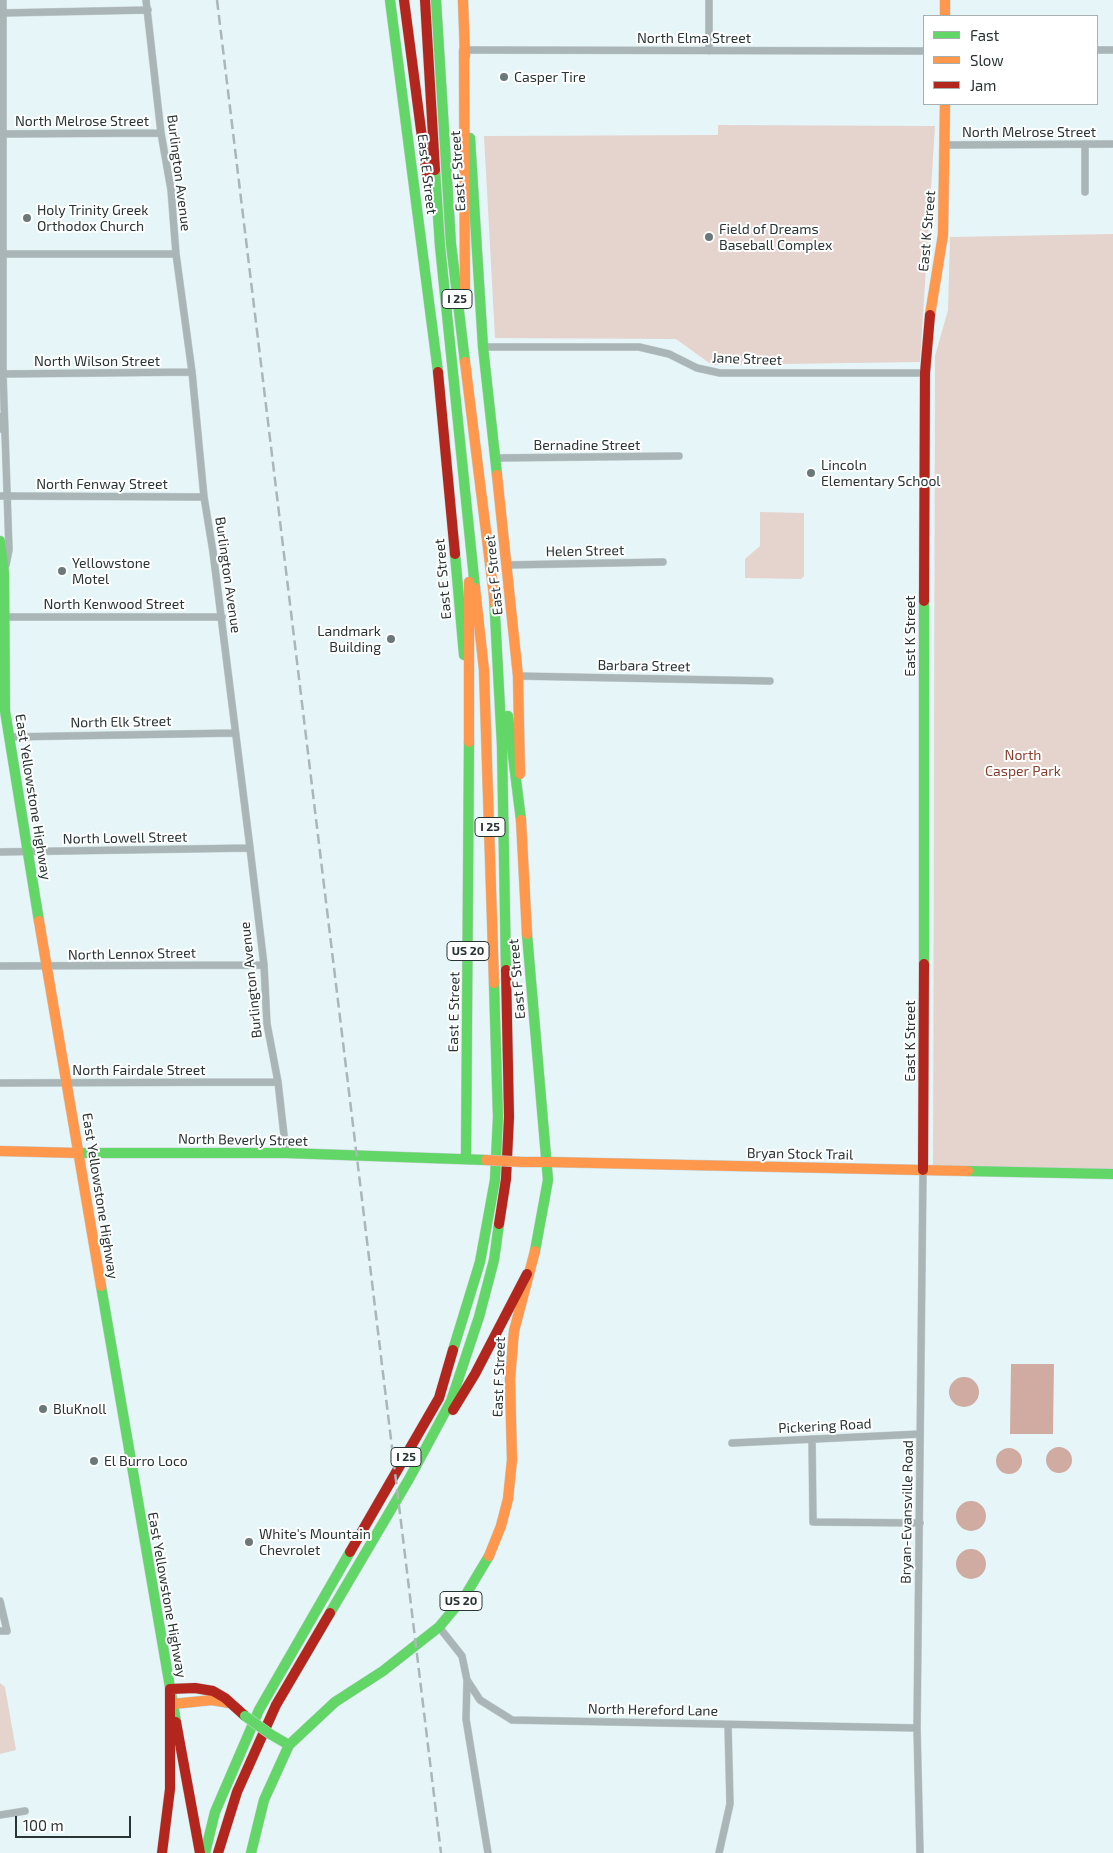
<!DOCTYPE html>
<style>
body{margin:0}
#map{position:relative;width:1113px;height:1853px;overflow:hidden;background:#e6f6f8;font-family:"Exo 2",sans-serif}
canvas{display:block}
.legend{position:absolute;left:923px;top:15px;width:175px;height:90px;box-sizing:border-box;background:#fff;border:1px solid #a9aeae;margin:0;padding:6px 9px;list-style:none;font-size:15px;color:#293435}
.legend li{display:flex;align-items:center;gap:10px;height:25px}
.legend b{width:25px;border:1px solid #a9aeae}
.scale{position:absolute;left:15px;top:1816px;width:116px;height:22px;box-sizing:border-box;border:2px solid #293435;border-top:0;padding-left:6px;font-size:15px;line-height:18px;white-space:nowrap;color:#293435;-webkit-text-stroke:4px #fff;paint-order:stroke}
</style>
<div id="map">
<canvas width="1113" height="1853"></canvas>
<ul class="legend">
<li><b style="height:6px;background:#63d668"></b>Fast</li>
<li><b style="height:6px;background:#ff974d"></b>Slow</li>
<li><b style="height:6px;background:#b3261e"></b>Jam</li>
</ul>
<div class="scale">100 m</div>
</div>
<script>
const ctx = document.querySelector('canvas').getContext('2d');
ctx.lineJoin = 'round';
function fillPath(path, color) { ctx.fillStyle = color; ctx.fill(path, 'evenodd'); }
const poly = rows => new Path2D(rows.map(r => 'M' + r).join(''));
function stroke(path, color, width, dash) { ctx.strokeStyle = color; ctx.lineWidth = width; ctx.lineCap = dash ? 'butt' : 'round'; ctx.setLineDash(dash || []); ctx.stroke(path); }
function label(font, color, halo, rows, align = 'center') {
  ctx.font = font + ' "Exo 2",sans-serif'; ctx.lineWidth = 4; ctx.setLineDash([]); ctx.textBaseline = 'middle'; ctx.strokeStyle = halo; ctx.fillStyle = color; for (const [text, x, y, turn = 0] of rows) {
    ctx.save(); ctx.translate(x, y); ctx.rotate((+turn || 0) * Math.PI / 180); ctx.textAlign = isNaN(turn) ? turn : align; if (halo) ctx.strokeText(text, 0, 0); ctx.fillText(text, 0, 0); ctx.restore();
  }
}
const green = poly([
 [718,125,935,126,920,362,712,365,676,339,495,338,484,136,718,135],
 [1113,234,1113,1170,933,1170,935,356,948,310,950,237],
 [760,512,804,513,804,576,801,579,745,578,745,559,760,546],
 [0,1683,5,1687,16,1750,0,1754]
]);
const water = poly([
 [1011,1364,1054,1364,1053,1434,1010,1434],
 '949 1392a15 15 0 1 1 30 0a15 15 0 1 1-30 0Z',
 '1046 1460a13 13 0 1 1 26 0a13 13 0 1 1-26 0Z',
 '996 1461a13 13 0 1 1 26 0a13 13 0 1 1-26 0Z',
 '956 1516a15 15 0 1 1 30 0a15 15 0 1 1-30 0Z',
 '956 1564a15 15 0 1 1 30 0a15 15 0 1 1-30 0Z'
]);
const street = poly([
 [3,0,3,374,9,550,6,565],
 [146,0,161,133,171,190,176,254,192,372,204,497,213,552,250,848,264,965,267,1024,278,1082,286,1153],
 [2,13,148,10],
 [464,50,924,51],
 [1097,50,1113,50],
 [709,51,709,0],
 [3,134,161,133],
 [1085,144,1085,192],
 [945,145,1113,144],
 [3,254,176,254],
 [483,347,639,347,669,354,697,368,720,373,925,373],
 [3,374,192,372],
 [0,429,2,416],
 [495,458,679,456],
 [0,496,204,497],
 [507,565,663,562],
 [6,617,222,617],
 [518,676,770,681],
 [8,737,235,733],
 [0,852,250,848],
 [0,966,264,965],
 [0,1083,278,1082],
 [812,1439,813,1522,920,1523],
 [732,1443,920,1434],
 [0,1601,7,1631,0,1631],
 [439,1627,462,1656,467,1680,480,1700,512,1720,917,1728],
 [467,1680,466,1719,488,1853],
 [0,1815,25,1811],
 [719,1853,730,1804,728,1725],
 [920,1853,917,1728,923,1170]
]);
const fast = poly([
 [390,0,438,372],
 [436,0,451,244,465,362],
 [470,138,483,347,497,475],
 [435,170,440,246,475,588],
 [0,541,4,573,5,711,39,921],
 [455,554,464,655],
 [494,596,502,746,506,970],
 [508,716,521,820],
 [527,934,548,1180,535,1251],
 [924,964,924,601],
 [78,1153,286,1153,486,1160],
 [466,1159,469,742],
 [968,1171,1113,1174],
 [101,1286,176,1722],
 [453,1350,480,1262,495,1180,498,1117,494,983],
 [330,1613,409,1479,451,1401,479,1317,494,1260,499,1224],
 [270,1734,289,1745],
 [205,1853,215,1812,259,1710,350,1552],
 [251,1853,264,1800,289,1745,335,1702,383,1671,439,1627,465,1596,489,1556]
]);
const slow = poly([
 [463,0,465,56],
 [945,0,945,16],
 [464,50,465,304],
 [930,315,943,235,945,104],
 [465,362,495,604],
 [497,475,518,676,520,774],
 [469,582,469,742],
 [475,588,484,670,494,983],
 [521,820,527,934],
 [39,921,101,1286],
 [0,1151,78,1153],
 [522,1162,548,1162],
 [548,1162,968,1171],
 [489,1556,501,1526,508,1499,512,1460,510,1379,514,1331,535,1251],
 [173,1704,212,1700,229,1703]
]);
const jam = poly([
 [404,0,428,183],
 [425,0,435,170],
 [438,372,455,554],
 [924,601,925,373,930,315],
 [923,1170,924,964],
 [499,1224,506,1179,509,1117,506,970],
 [453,1410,475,1374,527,1274],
 [350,1552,439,1398,453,1350],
 [170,1689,195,1688,213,1691,225,1698,245,1716],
 [176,1722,200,1853],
 [162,1853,170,1789,170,1689],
 [218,1853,237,1792,276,1705,330,1613]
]);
const rail = poly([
 [217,0,441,1853]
]);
const fastBridge = poly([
 [245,1716,270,1734]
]);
const slowBridge = poly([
 [486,1160,522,1162]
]);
const markers = [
 [504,77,5,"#6b7879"],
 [27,218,5,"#6b7879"],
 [709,237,5,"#6b7879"],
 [811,473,5,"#6b7879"],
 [62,571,5,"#6b7879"],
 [391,639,5,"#6b7879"],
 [43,1409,5,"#6b7879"],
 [94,1461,5,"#6b7879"],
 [249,1542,5,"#6b7879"]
];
const shields = [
 [457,299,30],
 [490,827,30],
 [468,951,42],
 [406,1457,30],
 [461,1601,42]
];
const shieldNames = [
 ["I 25",457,299],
 ["I 25",490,827],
 ["US 20",468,951],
 ["I 25",406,1457],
 ["US 20",461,1601]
];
const streetNames = [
 ["North Elma Street",694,38],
 ["North Melrose Street",82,121],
 ["North Melrose Street",1029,132],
 ["East F Street",458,171,-94],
 ["Burlington Avenue",179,173,83],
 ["East E Street",427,174,83],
 ["East K Street",927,231,-85],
 ["Jane Street",747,359,2],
 ["North Wilson Street",97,361],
 ["Bernadine Street",587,445],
 ["North Fenway Street",102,484],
 ["Helen Street",585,551,-1],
 ["Burlington Avenue",228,575,82],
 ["East F Street",494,575,-96],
 ["East E Street",443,579,-95],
 ["North Kenwood Street",114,604],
 ["East K Street",910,636,-90],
 ["Barbara Street",644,666,1],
 ["North Elk Street",121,722,-1],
 ["East Yellowstone Highway",33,797,81],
 ["North Lowell Street",125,838,-1],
 ["North Lennox Street",132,954,-1],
 ["East F Street",517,979,-95],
 ["Burlington Avenue",251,980,-96],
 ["East E Street",454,1012,-89],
 ["East K Street",910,1041,-90],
 ["North Fairdale Street",139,1070],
 ["North Beverly Street",243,1140,1],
 ["Bryan Stock Trail",800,1154,1],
 ["East Yellowstone Highway",100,1196,81],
 ["East F Street",499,1377,-88],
 ["Pickering Road",825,1426,-3],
 ["Bryan-Evansville Road",907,1512,-89],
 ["East Yellowstone Highway",167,1595,80],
 ["North Hereford Lane",653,1710,1]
];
const poiNames = [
 ["Casper Tire",514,77],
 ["Holy Trinity Greek",37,210],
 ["Orthodox Church",37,226],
 ["Field of Dreams",719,229],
 ["Baseball Complex",719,245],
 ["Lincoln",821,465],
 ["Elementary School",821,481],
 ["Yellowstone",72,563],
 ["Motel",72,579],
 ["Landmark",381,631,"right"],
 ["Building",381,647,"right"],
 ["BluKnoll",53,1409],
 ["El Burro Loco",104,1461],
 ["White's Mountain",259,1534],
 ["Chevrolet",259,1550]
];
const parkNames = [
 ["North",1023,755],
 ["Casper Park",1023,771]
];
fillPath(green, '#e5d3ce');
fillPath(water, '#d0aba2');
stroke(street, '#c6d2d3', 8);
stroke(fast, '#c6d2d3', 11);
stroke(slow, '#c6d2d3', 11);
stroke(jam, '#c6d2d3', 11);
stroke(street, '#a9b5b6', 7);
stroke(fast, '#63d668', 10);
stroke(slow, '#ff974d', 10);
stroke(jam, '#b3261e', 10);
stroke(rail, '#aab6b7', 2.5, [10, 5]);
stroke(fastBridge, '#c6d2d3', 11, []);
stroke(slowBridge, '#c6d2d3', 11, []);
stroke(fastBridge, '#63d668', 10);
stroke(slowBridge, '#ff974d', 10);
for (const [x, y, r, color] of markers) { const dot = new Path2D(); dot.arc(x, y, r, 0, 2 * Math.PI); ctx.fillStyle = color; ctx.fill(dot); stroke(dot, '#fff', 2); }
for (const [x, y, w] of shields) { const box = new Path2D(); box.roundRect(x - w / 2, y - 9.5, w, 19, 4); ctx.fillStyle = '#fff'; ctx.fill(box); stroke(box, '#293435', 1); }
label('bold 12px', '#293435', null, shieldNames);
label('14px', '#293435', '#fff', streetNames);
label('14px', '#293435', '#fff', poiNames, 'left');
label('14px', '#893e2d', '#fff', parkNames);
</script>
